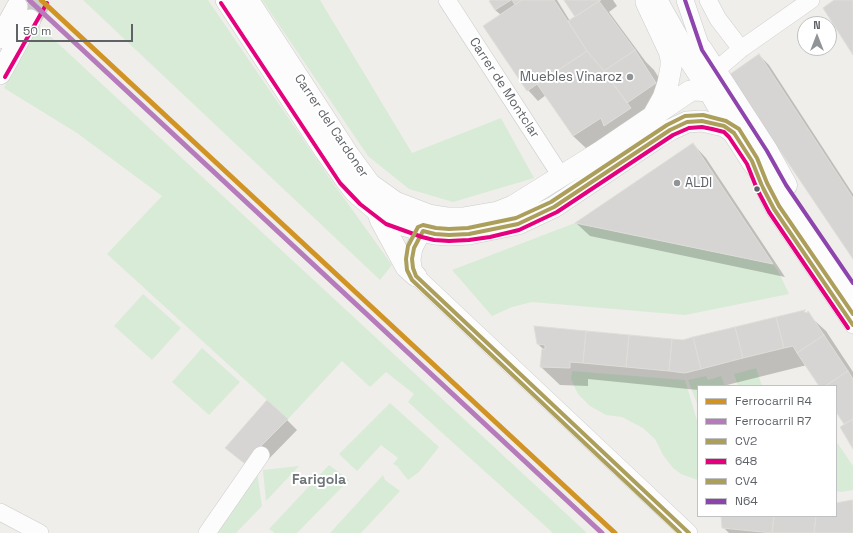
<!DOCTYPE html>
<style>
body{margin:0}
#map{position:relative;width:853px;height:533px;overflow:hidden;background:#efeeea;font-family:"Space Grotesk",sans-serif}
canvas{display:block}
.legend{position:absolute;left:697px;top:385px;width:140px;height:132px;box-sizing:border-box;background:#fff;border:1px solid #bfc1c3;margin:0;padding:5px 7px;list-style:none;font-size:12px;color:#5f6368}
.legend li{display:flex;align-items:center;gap:8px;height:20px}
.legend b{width:20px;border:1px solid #bfc1c3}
.north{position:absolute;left:797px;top:16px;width:40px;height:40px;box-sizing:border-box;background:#fff;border:1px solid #bfc1c3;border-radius:50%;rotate:0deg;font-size:11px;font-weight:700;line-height:16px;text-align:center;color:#5f6368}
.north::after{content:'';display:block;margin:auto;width:14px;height:18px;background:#919496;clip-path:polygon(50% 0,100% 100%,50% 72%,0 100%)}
.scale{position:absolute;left:16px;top:24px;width:117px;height:18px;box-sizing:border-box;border:2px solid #5f6368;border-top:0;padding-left:5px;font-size:12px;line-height:14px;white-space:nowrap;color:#5f6368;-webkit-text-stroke:3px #fff;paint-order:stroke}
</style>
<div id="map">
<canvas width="853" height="533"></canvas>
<ul class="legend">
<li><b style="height:5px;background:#d09324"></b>Ferrocarril R4</li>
<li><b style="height:5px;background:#b57bba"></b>Ferrocarril R7</li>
<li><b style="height:5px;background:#ac9f5c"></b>CV2</li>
<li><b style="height:5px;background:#e5007d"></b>648</li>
<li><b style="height:5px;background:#ac9f5c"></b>CV4</li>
<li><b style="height:5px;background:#8e44ad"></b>N64</li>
</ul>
<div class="north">N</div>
<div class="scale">50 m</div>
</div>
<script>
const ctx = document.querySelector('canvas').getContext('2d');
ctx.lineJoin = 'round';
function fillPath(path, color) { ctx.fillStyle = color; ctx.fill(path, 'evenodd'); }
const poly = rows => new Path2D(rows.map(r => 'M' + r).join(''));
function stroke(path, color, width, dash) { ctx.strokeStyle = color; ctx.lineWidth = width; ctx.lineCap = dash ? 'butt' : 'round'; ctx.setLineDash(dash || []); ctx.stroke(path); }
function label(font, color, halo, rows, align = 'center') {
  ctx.font = font + ' "Space Grotesk",sans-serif'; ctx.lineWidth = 4; ctx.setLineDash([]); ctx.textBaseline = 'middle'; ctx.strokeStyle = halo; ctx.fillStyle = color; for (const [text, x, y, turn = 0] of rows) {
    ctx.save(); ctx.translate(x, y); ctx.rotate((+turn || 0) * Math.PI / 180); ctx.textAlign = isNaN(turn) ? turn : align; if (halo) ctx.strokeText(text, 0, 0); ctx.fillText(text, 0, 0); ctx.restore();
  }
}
const green = poly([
 [83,0,208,0,328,176,392,265,380,280],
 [262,0,320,0,412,153,501,118,534,178,453,202,409,189,368,156],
 [37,24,587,533,553,533,408,402,414,394,386,372,370,387,342,361,288,419,107,254,162,196,77,133,4,88],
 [575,223,773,264,778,271,789,294,685,315,532,302,512,307,492,316,452,270],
 [143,294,181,328,152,360,114,326],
 [202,348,240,382,209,415,172,382],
 [756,368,762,386,738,386,734,374],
 [572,371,685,380,698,424,698,480,681,474,673,468,663,455,655,439,643,428,622,417,606,415,590,406,578,394,575,388,571,379],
 [706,376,708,380,721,376,725,386,698,386,698,406,688,380],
 [390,403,439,447,419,472,408,480,397,466,393,464,398,458,381,445,357,471,339,454],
 [836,441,853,466,853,490,841,492,836,491],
 [329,465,349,480,297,533,275,533,269,529],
 [299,466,266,501,263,470],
 [257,472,262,506,236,533,215,533],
 [383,475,385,480,400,491,361,533,330,533]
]);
const shadow = poly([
 [493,0,557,0,570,21,577,17,565,0,613,0,617,6,609,12,646,62,654,70,674,102,587,149,573,136,546,95,538,101,528,90,484,26,501,15,495,10],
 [759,55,769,65,853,194,853,257],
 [693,144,706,158,785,277,590,236,576,223],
 [804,311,826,331,853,372,853,447,846,424,836,410,836,386,820,386,807,365,723,386,698,386,698,390,588,379,588,386,560,385,541,367,544,350,538,344,683,341],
 [287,420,297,430,255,473,227,448],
 [853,501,853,533,729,533,723,527,722,516,836,516,836,504]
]);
const building = poly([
 [491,0,511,0,495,10,489,1,491,0],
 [512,0,522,0,515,5,512,0],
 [522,0,554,0,587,51,527,91,483,26,522,0],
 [564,0,601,0,575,17,564,0],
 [834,0,853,0,853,55,823,8,834,0],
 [599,1,635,50,604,71,587,51,568,21,599,1],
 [635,50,656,83,627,103,604,71,635,50],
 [587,51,604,71,631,108,604,126,601,118,573,136,537,84,587,51],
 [759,54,853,198,853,259,729,75,759,54],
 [693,143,773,264,575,223,693,143],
 [805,310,804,312,807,313,808,311,824,335,797,353,793,346,784,348,776,317,805,310],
 [776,317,784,348,743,358,735,327,776,317],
 [534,326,586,331,583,363,570,362,570,368,540,367,542,349,545,349,545,345,537,344,534,326],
 [735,327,743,358,701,369,693,337,735,327],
 [586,331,629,335,626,367,583,363,586,331],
 [629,335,672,339,669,371,626,367,629,335],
 [824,335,848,371,825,386,819,386,797,353,824,335],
 [693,337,701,369,685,373,669,371,672,339,683,340,693,337],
 [848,371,853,379,853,419,844,424,836,412,836,386,825,386,848,371],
 [267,400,288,419,244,463,225,448,267,400],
 [853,419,853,449,840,427,853,419],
 [852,500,853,506,853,533,814,533,816,516,836,516,836,503,852,500],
 [721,516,774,516,772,533,722,528,721,516],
 [774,516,816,516,814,533,772,533,774,516]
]);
const tertiaryTunnel = poly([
 [30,20,42,0]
]);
const minor = poly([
 [447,0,561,176],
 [685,0,702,50],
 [708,0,718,19,741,49],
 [707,78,741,49,811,0],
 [763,187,774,209,853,325],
 [423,231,414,248,412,259,413,268,416,276,689,533],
 [0,512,40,533],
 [207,533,261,455]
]);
const tertiary = poly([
 [226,0,325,151,345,179,355,192,377,211,389,219,406,226,423,231,435,234,449,235,469,234,518,224,554,207,657,138,670,130,687,122,702,121,724,126,734,133],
 [248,0,348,154,370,184,395,202,429,215,448,218,463,218,498,212,513,206,600,152,690,91,696,90,709,91],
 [646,2,669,51,671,59,671,67,668,83,663,98,654,114],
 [0,38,17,7],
 [0,74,30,20],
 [376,208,381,221,406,267,416,276]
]);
const secondary = poly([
 [656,0,688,57,703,80,734,133,752,161,801,225,853,304],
 [701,49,767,151,786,185]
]);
const bus1 = poly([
 [423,231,435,234,449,235,469,234,518,224,554,207,670,130,687,122,702,121,724,126,734,133,752,161,762,186,774,209,853,325],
 [423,231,414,248,412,259,413,268,416,276,689,533]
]);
const bus2 = poly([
 [221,3,340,183,360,204,386,224,422,237,434,240,449,241,469,240,490,237,519,230,557,212,673,135,689,128,702,127,712,129,724,132,729,137,747,164,757,189,769,212,848,328],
 [5,77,47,3]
]);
const bus3 = poly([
 [680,533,412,280,407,270,406,259,408,246,418,227,423,225,436,228,449,229,468,228,516,218,551,202,667,125,685,116,703,115,726,121,739,129,757,158,767,183,779,206,853,314]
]);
const bus4 = poly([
 [685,0,702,50,767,151,786,185,853,283]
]);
const rail1 = poly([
 [41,0,615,533]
]);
const rail2 = poly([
 [29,0,602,533]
]);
const markers = [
 [630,77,4,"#919496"],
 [677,183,4,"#919496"],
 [757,189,3.5,"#5f6368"]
];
const poiNames = [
 ["Muebles Vinaroz",622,77],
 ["ALDI",685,183,"left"]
];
const streetNames = [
 ["Carrer de Montclar",504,88,57],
 ["Carrer del Cardoner",331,126,56]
];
const neighbourhoodNames = [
 ["Farigola",319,480]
];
fillPath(green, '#d8ebd6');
fillPath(shadow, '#0003');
fillPath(building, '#d6d5d3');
stroke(building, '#deddd9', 1);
stroke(tertiaryTunnel, '#cbcbca', 21, [21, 10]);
stroke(minor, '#cbcccc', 18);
stroke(tertiary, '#cbcccc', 22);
stroke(secondary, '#cacacb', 23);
stroke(minor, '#fdfcfc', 17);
stroke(tertiary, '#fdfcfc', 21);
stroke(secondary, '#fdfcfc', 22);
stroke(bus1, '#ac9f5c', 4);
stroke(bus2, '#e5007d', 4);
stroke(bus3, '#ac9f5c', 4);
stroke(bus4, '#8e44ad', 4);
stroke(rail1, '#d09324', 5);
stroke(rail2, '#b57bba', 5);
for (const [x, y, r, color] of markers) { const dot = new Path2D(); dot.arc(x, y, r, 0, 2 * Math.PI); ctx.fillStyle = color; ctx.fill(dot); stroke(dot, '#fff', 1.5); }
label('13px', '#5f6368', '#fff', poiNames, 'right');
label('13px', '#5f6368', '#fff', streetNames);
label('bold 14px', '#70757a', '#fff', neighbourhoodNames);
</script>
